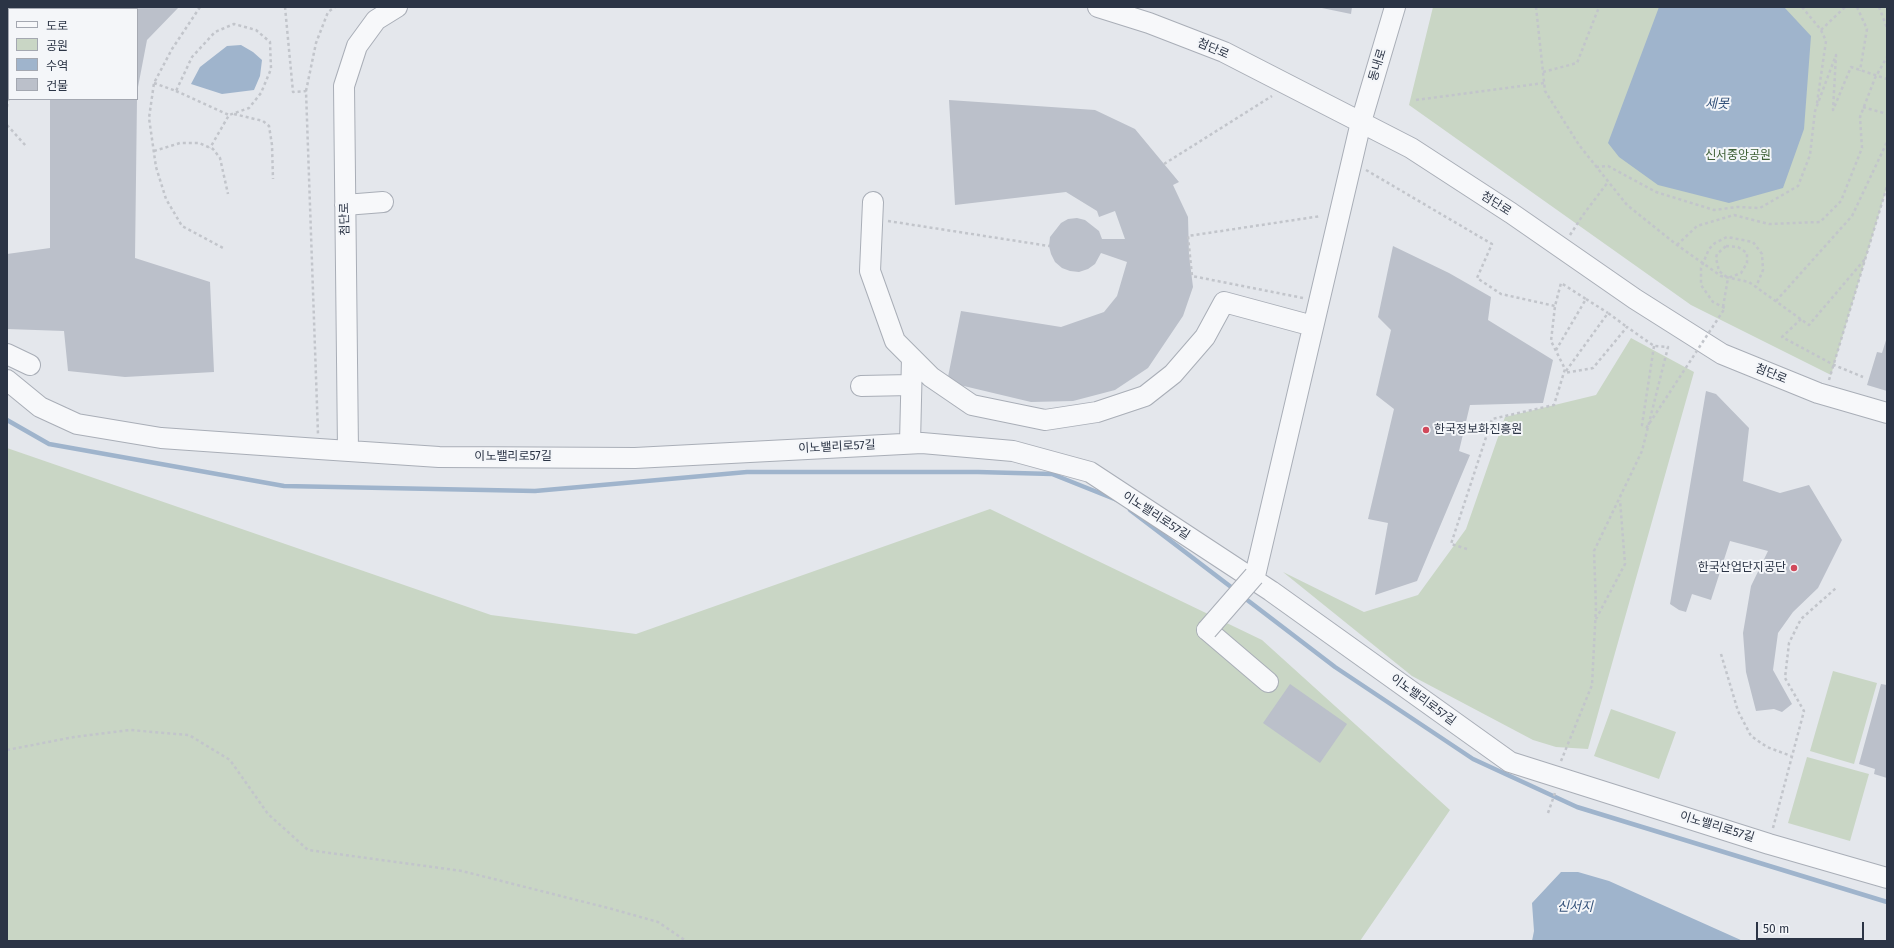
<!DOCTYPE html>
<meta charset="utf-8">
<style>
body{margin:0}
#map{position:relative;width:1894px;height:948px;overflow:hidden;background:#e4e7ec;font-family:"Fira Sans","Noto Sans KR",sans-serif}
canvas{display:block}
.frame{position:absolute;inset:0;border:8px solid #2b3445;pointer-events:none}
.legend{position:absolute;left:8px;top:8px;width:130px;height:92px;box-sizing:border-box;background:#f4f6f9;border:1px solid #a4a8b1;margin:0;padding:5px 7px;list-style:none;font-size:12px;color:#2b3445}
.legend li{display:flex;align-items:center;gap:8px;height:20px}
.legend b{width:20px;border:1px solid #a4a8b1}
.scale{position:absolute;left:1756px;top:922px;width:108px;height:18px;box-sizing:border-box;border:2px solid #2b3445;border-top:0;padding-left:5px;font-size:12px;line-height:14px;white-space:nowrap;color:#2b3445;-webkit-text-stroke:3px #f4f6f9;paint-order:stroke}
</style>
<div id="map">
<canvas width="1894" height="948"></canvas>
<div class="frame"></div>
<ul class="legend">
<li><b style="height:5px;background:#f7f8fa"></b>도로</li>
<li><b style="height:11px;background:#c9d6c5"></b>공원</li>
<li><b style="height:11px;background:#9fb4cc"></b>수역</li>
<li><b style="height:11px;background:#bbc0ca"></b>건물</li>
</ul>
<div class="scale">50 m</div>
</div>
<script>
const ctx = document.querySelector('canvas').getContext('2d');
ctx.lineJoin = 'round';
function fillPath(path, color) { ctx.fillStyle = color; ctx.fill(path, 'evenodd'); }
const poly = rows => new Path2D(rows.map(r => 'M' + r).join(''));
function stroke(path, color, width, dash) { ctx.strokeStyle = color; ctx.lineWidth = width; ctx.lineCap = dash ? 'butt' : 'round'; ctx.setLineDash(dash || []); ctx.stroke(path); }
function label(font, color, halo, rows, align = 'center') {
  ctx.font = font + ' "Fira Sans","Noto Sans KR",sans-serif'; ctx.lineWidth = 4; ctx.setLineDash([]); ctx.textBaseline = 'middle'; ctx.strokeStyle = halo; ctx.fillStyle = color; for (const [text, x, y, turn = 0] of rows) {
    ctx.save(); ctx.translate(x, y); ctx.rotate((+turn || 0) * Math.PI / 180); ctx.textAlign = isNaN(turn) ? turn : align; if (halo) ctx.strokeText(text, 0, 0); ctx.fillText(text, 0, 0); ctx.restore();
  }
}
const green = poly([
 [1433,7,1887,7,1887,187,1831,375,1691,305,1409,105],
 [1631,338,1694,372,1588,749,1556,747,1533,740,1412,676,1283,572,1364,612,1418,595,1466,529,1505,417,1596,395],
 [7,448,491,615,636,634,990,509,1262,640,1450,810,1360,941,7,941],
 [1833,671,1877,683,1854,764,1810,751],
 [1611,709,1676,732,1659,779,1594,756],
 [1807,757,1869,774,1850,841,1788,823]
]);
const water = poly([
 [1659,7,1784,7,1811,36,1804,129,1783,188,1729,203,1658,185,1619,157,1608,143],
 [241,45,253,52,262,60,260,76,254,90,222,94,191,84,200,67,227,46],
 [1561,872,1578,872,1609,881,1743,941,1532,941,1534,931,1532,903]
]);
const stream = poly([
 [7,420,49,444,284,486,535,491,747,472,978,472,1052,474,1117,500],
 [1130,510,1235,590],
 [1242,596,1335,667,1473,759,1577,807,1887,902]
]);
const building = poly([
 [75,7,179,7,147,40,138,87,137,9,74,9],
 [1317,7,1352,7,1351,14],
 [50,99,137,99,135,258,210,282,214,372,125,377,68,371,64,331,7,329,7,254,50,248],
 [949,100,1095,110,1135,129,1179,182,1173,185,1188,217,1189,255,1193,287,1183,316,1148,368,1115,390,1073,401,1031,402,947,382,961,311,1061,327,1104,312,1117,296,1127,262,1101,253,1095,264,1088,269,1079,272,1070,271,1062,268,1055,262,1051,254,1049,246,1050,237,1061,223,1068,219,1077,218,1085,220,1099,231,1102,239,1125,239,1115,211,1099,217,1097,211,1066,192,955,205],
 [1393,246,1449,273,1491,297,1488,320,1553,360,1543,403,1470,405,1459,451,1470,455,1417,581,1375,595,1388,523,1368,519,1394,409,1376,395,1391,330,1378,317],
 [1887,337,1887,391,1867,385,1877,352,1882,353],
 [1706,391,1716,394,1749,428,1743,481,1780,493,1809,485,1842,540,1818,588,1793,612,1778,633,1773,670,1792,704,1782,712,1774,709,1756,711,1746,672,1743,633,1751,586,1768,551,1730,541,1711,600,1692,594,1686,612,1679,610,1670,604],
 [1290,684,1347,724,1320,763,1263,723],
 [1881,684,1887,685,1887,778,1874,774,1875,769,1859,764]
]);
const path = poly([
 [200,7,172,49,154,83,149,118,156,167,166,199,182,226,225,249],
 [285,7,293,92,306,91,318,434],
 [1536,7,1545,91,1579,145,1627,205,1677,245,1721,276,1749,282,1809,325,1865,259],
 [1802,7,1821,30,1826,41,1817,103],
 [1857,7,1867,29,1860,71],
 [1879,7,1887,28],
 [7,29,9,29],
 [1821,30,1845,7],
 [1543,72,1577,63,1599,7],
 [154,83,176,91,192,57,215,32,234,24,256,30,270,42,271,69,261,93,249,108,229,115,210,148],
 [176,91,229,115],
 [306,91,316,43,328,12,335,7],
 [1416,100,1544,83],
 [7,107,9,95],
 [1863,107,1887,114],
 [234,114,263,121,269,126,272,145,273,179],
 [7,125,26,146],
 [154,151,180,143,199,143,213,149,220,158,228,194],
 [1164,164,1272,96],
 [1596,167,1608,166,1656,192,1714,210,1737,207,1760,208,1798,186,1810,155,1815,111,1836,55,1833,110,1851,67,1887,79],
 [1366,170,1492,244,1477,278,1501,294,1555,306],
 [888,221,1049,246],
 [1570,235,1583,215,1608,182],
 [1677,245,1697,226,1734,215,1769,224,1820,222,1841,201,1862,148,1860,117,1875,78,1887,57],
 [1726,246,1738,247,1747,253,1747,263,1741,273,1728,278,1719,271,1716,258,1717,254,1726,246],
 [1303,298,1192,276,1188,236,1321,216],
 [1586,299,1608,313],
 [1776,301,1852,216,1887,142],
 [1723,307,1728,278],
 [1801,319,1782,337,1834,365,1863,377],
 [1566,371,1608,313,1627,327],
 [1829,380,1887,186],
 [1467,549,1451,544,1492,419,1554,405,1565,369,1551,341,1555,306,1561,283,1586,299,1556,350],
 [1596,619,1625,564,1620,500],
 [1721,654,1738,711,1751,736,1767,747,1791,756],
 [7,750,74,737,130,730,189,735,230,760,268,814,308,850,462,871,612,909,658,922,686,941],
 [1561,761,1592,685,1596,607,1594,551,1642,451,1668,347,1654,346,1627,327,1593,368,1564,373],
 [1548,813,1555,793],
 [1773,828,1804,711,1785,678,1789,643,1801,619,1836,588]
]);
const minor = poly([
 [1098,7,1149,23,1224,52,1411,148,1511,213,1635,299,1722,354,1818,393,1887,413],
 [873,202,870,271,895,341,931,377,972,405,1045,420,1097,412,1145,396,1173,374,1205,337,1224,302,1313,326],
 [345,205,383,202],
 [7,354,30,365],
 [7,380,40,407,77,424,161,438,319,449,439,457,635,458,922,443,1013,451,1090,472,1271,591,1510,762,1769,844,1887,878],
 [861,386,911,385],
 [910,443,912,358],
 [348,451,344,86,357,46,376,20,397,7],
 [1254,580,1361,122,1395,7],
 [1207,630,1268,682]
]);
const pathBridge = poly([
 [1654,346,1642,425,1647,427,1725,308,1713,302,1701,285,1701,268,1709,249,1715,243,1727,237,1753,242,1762,254,1763,270,1756,287]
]);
const minorBridge = poly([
 [1207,630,1254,576]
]);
const markers = [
 [1426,430,4,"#d1495b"],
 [1794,568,4,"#d1495b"]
];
const streetNames = [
 ["첨단로",1213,49,23],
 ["동내로",1378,65,-73],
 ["첨단로",1496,204,33],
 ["첨단로",345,219,-91],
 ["첨단로",1771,374,22],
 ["이노밸리로57길",837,447,-3],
 ["이노밸리로57길",513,457],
 ["이노밸리로57길",1156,516,33],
 ["이노밸리로57길",1423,700,36],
 ["이노밸리로57길",1717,827,17]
];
const parkNames = [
 ["신서중앙공원",1738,156]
];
const poiNames = [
 ["한국정보화진흥원",1434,430],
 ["한국산업단지공단",1786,568,"right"]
];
const waterNames = [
 ["세못",1717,104],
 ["신서지",1575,907]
];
fillPath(green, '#c9d6c5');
fillPath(water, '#9fb4cc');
stroke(stream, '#9fb4cc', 4.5);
fillPath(building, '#bbc0ca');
stroke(minor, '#a9aeb7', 22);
stroke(path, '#c2c5cb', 2.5, [3, 3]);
stroke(minor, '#f7f8fa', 20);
stroke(minorBridge, '#a9aeb7', 22, []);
stroke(pathBridge, '#c2c5cb', 2.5, [3, 3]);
stroke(minorBridge, '#f7f8fa', 20);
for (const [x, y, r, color] of markers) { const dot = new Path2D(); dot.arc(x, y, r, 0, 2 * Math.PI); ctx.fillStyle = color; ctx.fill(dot); stroke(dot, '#f4f6f9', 1.5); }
label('12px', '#2b3445', '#f4f6f9', streetNames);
label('12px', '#3f6138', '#f4f6f9', parkNames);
label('12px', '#2b3445', '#f4f6f9', poiNames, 'left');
label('italic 13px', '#34527a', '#f4f6f9', waterNames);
</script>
